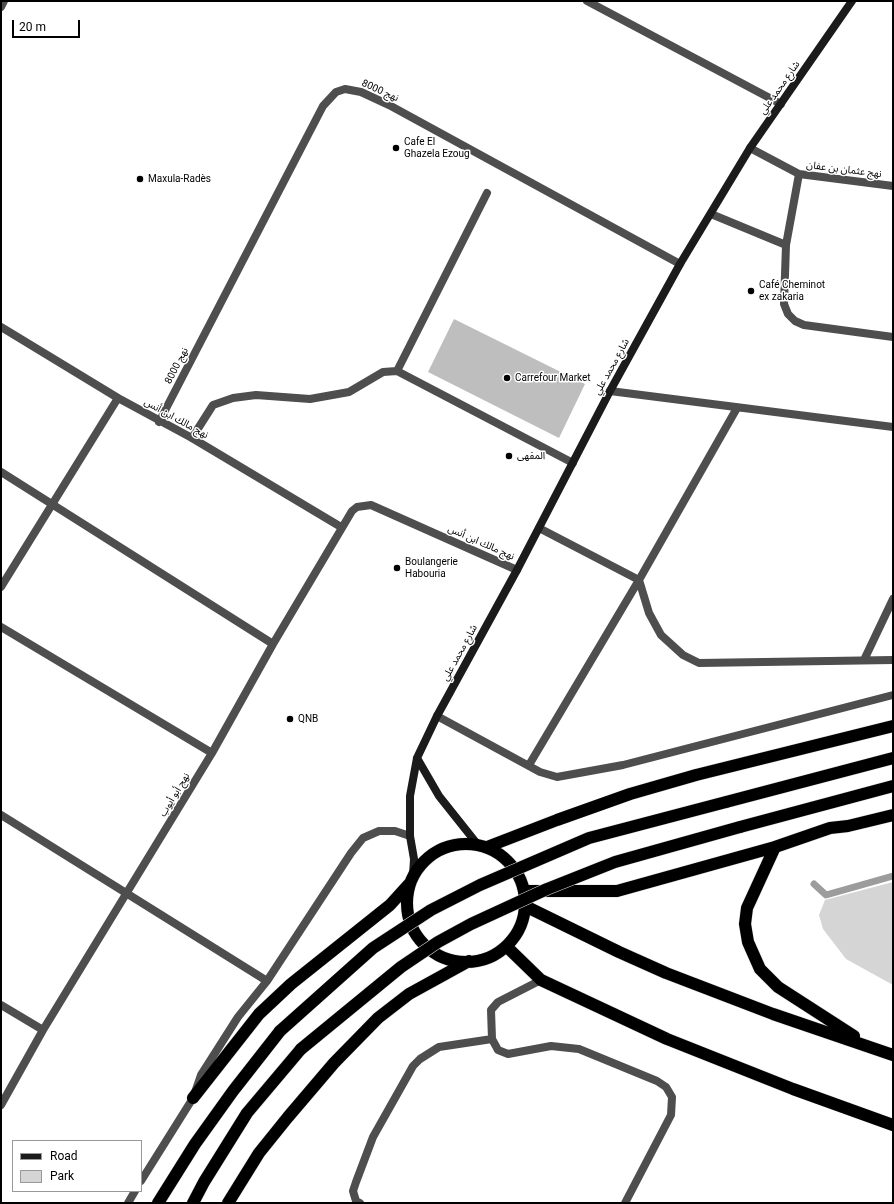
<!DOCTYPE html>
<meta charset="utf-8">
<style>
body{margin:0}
#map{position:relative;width:894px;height:1204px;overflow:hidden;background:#fff;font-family:Roboto,sans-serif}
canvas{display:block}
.frame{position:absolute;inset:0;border:2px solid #000;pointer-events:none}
.legend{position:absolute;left:12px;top:1140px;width:130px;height:52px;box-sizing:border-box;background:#fff;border:1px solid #999;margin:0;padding:5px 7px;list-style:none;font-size:12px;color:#000}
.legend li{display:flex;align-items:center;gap:8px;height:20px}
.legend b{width:20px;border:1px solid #999}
.scale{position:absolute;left:12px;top:20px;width:68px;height:18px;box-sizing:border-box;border:2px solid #000;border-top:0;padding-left:5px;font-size:12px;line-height:14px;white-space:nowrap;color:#000;-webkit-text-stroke:3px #fff;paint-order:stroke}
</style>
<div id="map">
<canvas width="894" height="1204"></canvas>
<div class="frame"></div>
<ul class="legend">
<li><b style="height:5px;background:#1b1b1b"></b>Road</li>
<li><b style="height:11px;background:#d5d5d5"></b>Park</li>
</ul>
<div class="scale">20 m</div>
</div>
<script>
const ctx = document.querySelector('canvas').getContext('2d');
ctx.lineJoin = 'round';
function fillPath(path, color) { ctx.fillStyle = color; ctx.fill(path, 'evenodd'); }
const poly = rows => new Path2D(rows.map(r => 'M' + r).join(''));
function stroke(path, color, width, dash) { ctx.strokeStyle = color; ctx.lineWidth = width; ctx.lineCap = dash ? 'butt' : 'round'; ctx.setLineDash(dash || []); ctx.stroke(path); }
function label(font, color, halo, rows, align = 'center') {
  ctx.font = font + ' Roboto,"Noto Sans Arabic",sans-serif'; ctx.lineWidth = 3; ctx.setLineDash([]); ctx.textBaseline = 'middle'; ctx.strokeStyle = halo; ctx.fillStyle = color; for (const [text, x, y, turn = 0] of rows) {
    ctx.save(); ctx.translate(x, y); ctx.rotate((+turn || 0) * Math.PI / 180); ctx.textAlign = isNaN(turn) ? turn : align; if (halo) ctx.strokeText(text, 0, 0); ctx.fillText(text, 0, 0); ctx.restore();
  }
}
const green = poly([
 [893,882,893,985,846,959,823,929,819,915,825,900]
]);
const stream = poly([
 [814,884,826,895,893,876]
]);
const building = poly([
 [454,319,585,384,559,438,428,372]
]);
const lane = poly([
 [397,371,487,193],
 [610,391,893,427],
 [192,438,213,405,233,398,256,395,310,399,349,392,383,372,397,371,573,463],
 [539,528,639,580,649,613,661,635,683,655,699,663,893,660],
 [864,660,893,599],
 [529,765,639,580,737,408],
 [541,980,498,1002,491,1010,492,1039,498,1050,508,1054,551,1046,579,1049,657,1081,666,1087,672,1097,671,1115,625,1203],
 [360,1203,356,1201,353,1191,356,1182,373,1137,413,1066,420,1059,439,1047,492,1039]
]);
const street = poly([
 [587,1,781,104],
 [1,7,4,1],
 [750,148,799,174,893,186],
 [799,174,786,245,784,304,788,314,795,321,804,325,893,337],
 [711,214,786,245],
 [1,327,118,398,192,438,341,527],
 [159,422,323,106,336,92,345,89,361,92,389,105,680,264],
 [1,472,273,644],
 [1,587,118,398],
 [1,627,212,753],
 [437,716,540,772,557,777,623,765,893,695],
 [1,815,267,981],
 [1,1005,43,1030],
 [1,1105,43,1030,212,753,273,644,352,511,357,507,371,505,517,570],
 [141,1181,193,1098,201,1075,238,1017,267,981,351,853,363,838,379,831,395,831,410,836],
 [128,1203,135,1191]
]);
const secondary = poly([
 [417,758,439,796,478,845],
 [413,875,414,859,410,836,410,796,417,758,437,716,517,570,610,391,680,264,750,148,852,1]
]);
const highway = poly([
 [726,802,893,758],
 [740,827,893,786],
 '407 903a59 59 0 1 1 118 0a59 59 0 1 1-118 0Z',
 [487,847,557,820,630,794,696,775,893,726],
 [775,847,747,908,745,924,748,942,760,969,778,987,854,1036],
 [524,891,617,891,775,847,830,828,848,826,893,815],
 [525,906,619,952,666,973,773,1014,893,1055],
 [507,947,541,980,667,1039,793,1089,893,1125],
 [193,1098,259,1014,291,984,390,905,410,883],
 [158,1203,195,1144,233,1091,280,1031],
 [193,1203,204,1182,247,1113,301,1049],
 [228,1203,259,1153,288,1117,334,1063,378,1018,409,994,469,961]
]);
const highwayBridge = poly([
 [280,1031,373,948,431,910,480,885,589,838,726,802],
 [301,1049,401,967,438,942,471,924,547,889,615,862,740,827]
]);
const markers = [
 [396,148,4,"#000"],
 [140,179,4,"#000"],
 [751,291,4,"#000"],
 [507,378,4,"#000"],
 [509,456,4,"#000"],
 [397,568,4,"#000"],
 [290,719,4,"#000"]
];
const streetNames = [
 ["شارع محمد علي",780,88,-55],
 ["نهج 8000",380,91,24],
 ["نهج عثمان بن عفان",844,170,7],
 ["نهج 8000",177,366,-63],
 ["شارع محمد علي",612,367,-61],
 ["نهج مالك ابن أنس",176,419,29],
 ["نهج مالك ابن أنس",481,543,24],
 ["شارع محمد علي",460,653,-61],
 ["نهج أبو أيوب",175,795,-59]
];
const poiNames = [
 ["Cafe El",404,142],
 ["Ghazela Ezoug",404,154],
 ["Maxula-Radès",148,179],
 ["Café Cheminot",759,285],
 ["ex zakaria",759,297],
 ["Carrefour Market",515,378],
 ["المقهى",517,456],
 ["Boulangerie",405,562],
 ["Habouria",405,574],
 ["QNB",298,719]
];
fillPath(green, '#d5d5d5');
stroke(stream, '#9c9c9c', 7);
fillPath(building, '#bebebe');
stroke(highway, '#dbdbdb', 13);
stroke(lane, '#4e4e4e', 8);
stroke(street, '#4e4e4e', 8);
stroke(secondary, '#1b1b1b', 8);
stroke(highway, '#000', 12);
stroke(highwayBridge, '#dbdbdb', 13, []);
stroke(highwayBridge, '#000', 12);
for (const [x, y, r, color] of markers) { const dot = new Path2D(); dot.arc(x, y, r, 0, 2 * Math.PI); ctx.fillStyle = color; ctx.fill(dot); stroke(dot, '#fff', 1.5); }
label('10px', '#000', '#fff', streetNames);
label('10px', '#000', '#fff', poiNames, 'left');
</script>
